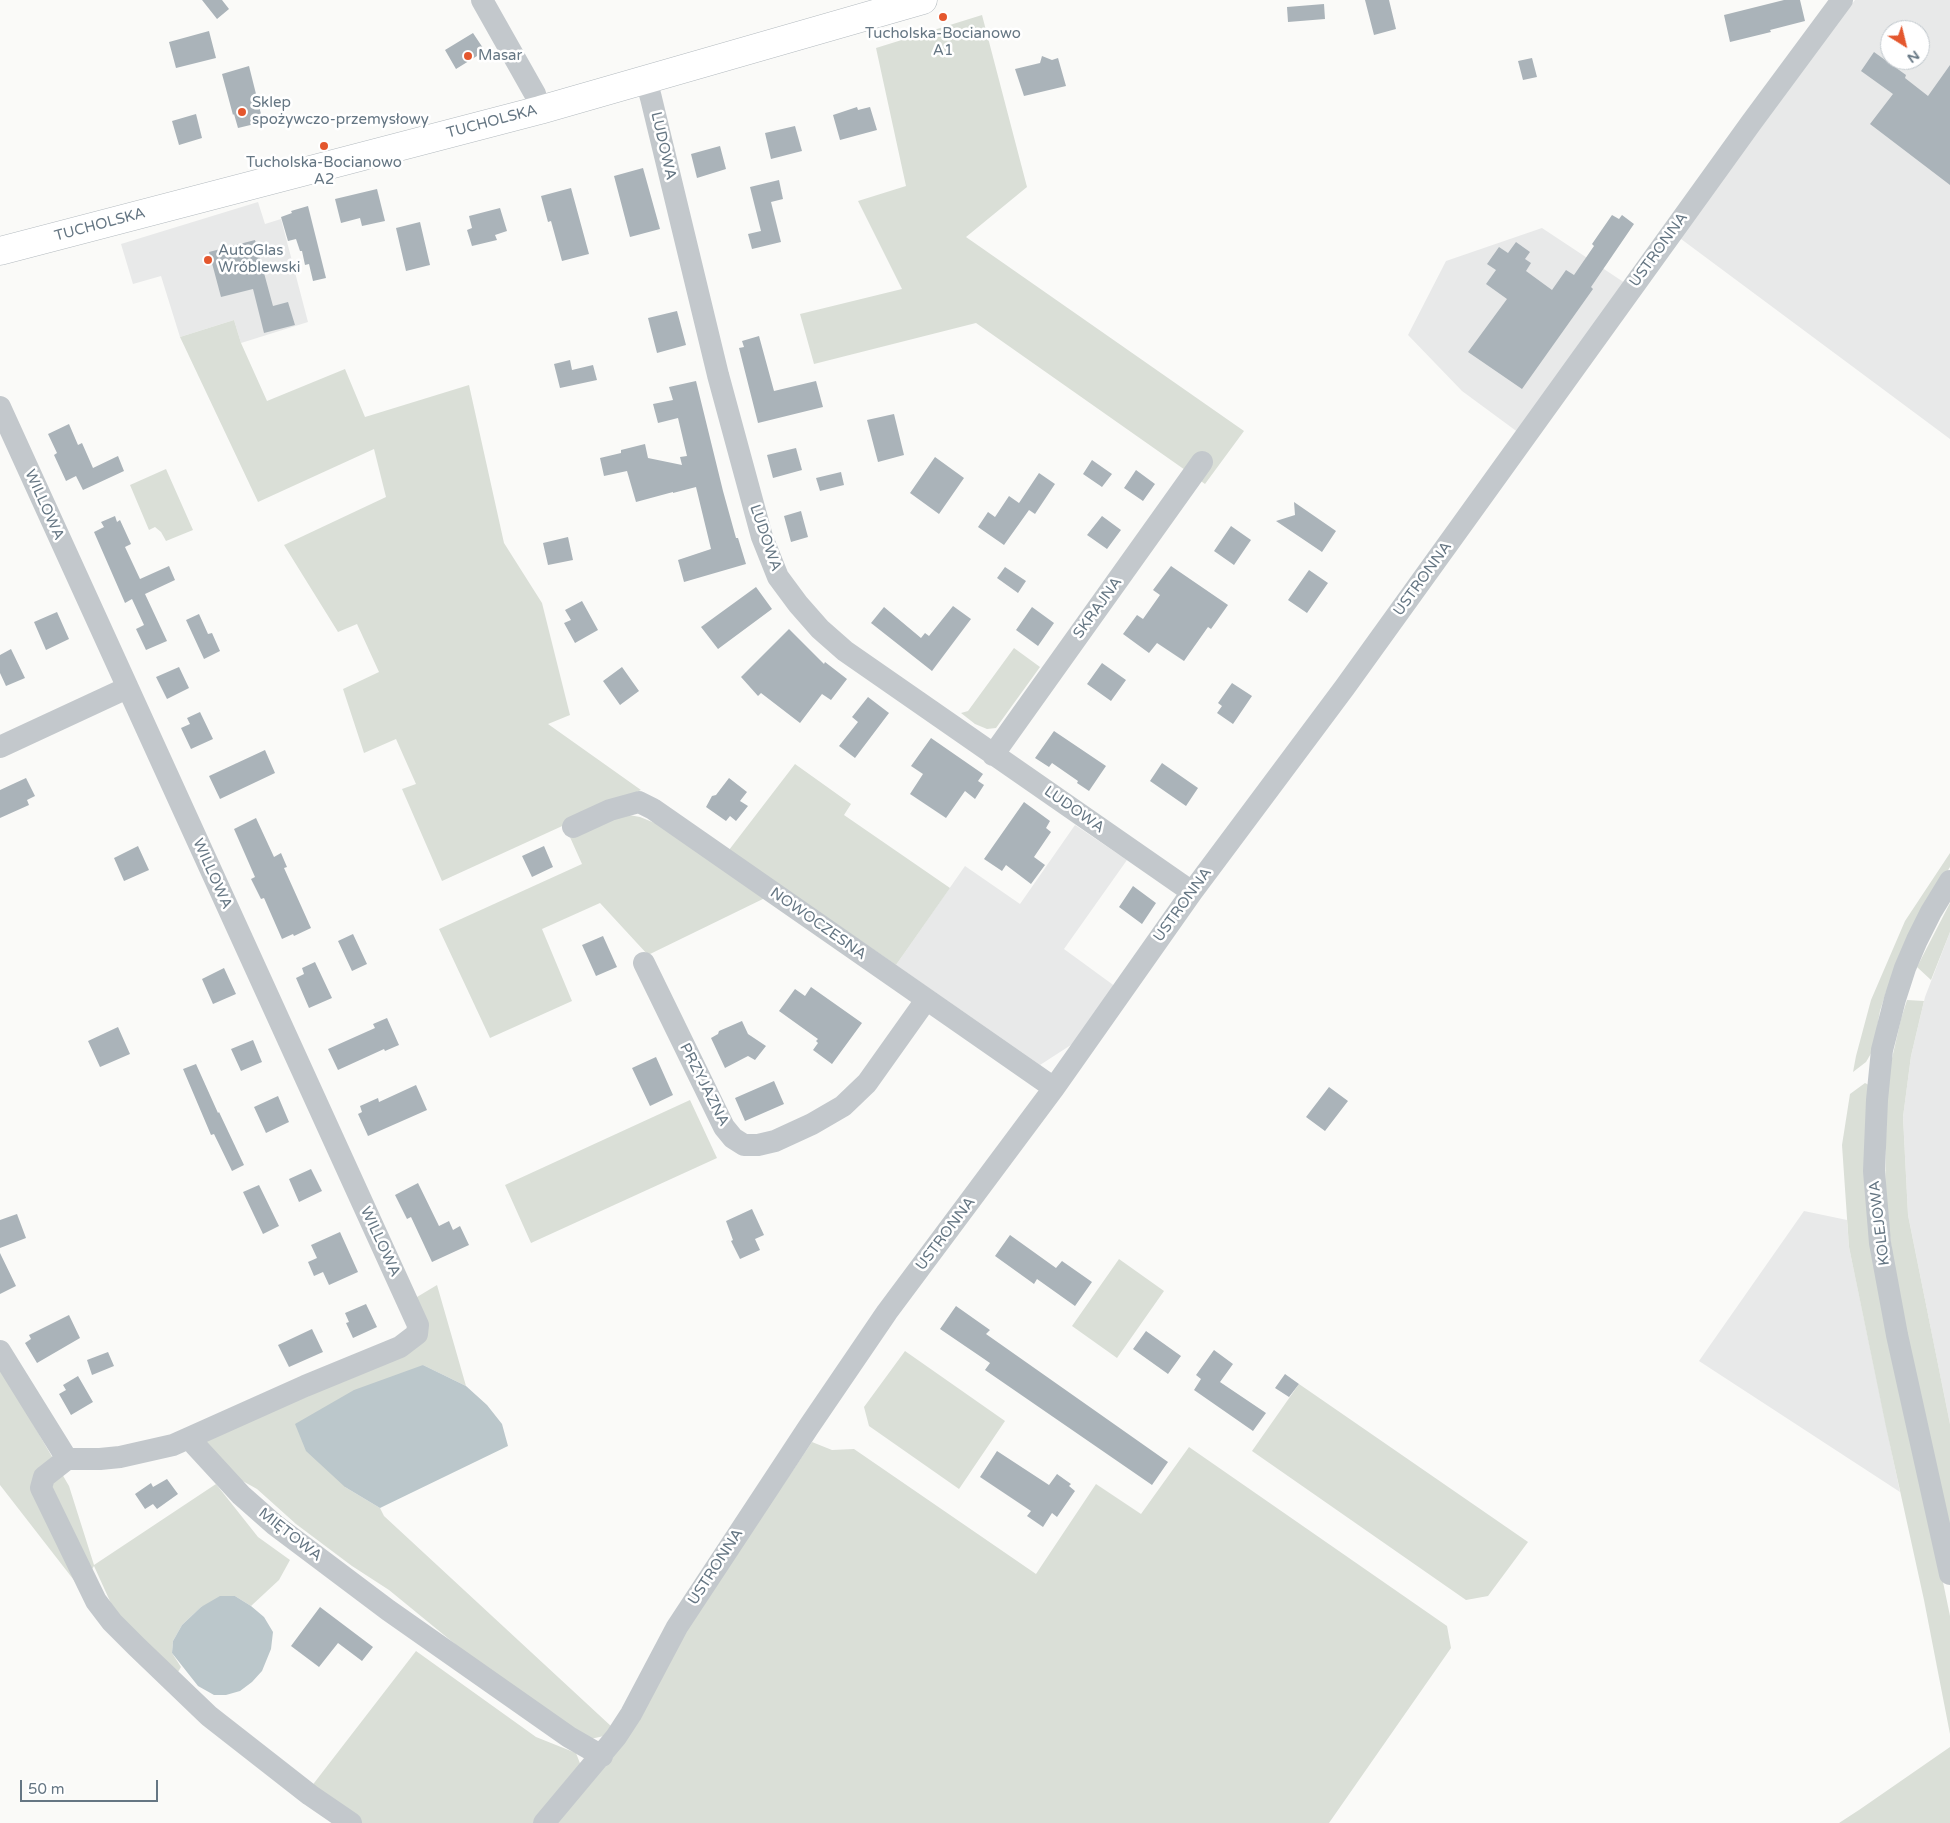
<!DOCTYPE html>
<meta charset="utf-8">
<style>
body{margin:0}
#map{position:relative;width:1950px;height:1823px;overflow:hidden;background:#fafaf8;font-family:"Varela Round",sans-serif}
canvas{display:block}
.north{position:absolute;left:1880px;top:20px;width:50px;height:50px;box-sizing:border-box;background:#fff;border:1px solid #c1c8cd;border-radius:50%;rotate:144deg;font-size:14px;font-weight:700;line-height:20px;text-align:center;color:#657683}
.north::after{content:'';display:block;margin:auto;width:18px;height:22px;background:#e4572e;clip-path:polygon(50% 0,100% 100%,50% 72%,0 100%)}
.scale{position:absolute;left:20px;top:1780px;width:138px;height:22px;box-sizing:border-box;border:2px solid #657683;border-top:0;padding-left:6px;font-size:15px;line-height:18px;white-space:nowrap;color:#657683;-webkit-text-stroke:4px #fff;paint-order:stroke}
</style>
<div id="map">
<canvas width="1950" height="1823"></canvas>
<div class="north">N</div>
<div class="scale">50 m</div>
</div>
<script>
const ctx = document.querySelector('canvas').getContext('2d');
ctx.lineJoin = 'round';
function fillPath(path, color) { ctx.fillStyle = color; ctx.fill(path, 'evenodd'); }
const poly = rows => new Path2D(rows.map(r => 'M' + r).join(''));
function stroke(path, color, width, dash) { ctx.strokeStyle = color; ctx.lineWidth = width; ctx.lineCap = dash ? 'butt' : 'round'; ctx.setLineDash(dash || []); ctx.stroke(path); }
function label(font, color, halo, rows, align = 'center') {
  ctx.font = font + ' "Varela Round",sans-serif'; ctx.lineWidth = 5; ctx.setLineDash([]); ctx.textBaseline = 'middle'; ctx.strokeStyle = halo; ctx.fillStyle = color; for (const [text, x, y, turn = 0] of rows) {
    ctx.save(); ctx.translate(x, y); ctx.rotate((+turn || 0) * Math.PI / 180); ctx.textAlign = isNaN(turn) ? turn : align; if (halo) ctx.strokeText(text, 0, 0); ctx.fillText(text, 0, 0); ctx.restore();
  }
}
const built = poly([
 [1855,0,1950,0,1950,439,1677,236],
 [1890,30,1920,30,1920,60,1890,60],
 [258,202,265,224,281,219,308,322,241,343,234,320,180,337,161,276,133,284,121,244],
 [1542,228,1625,283,1519,433,1462,391,1408,335,1446,261],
 [1075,825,1127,860,1064,949,1116,987,1074,1043,1040,1065,896,965,965,866,1020,904],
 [1950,932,1950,1424,1908,1215,1903,1117,1911,1056,1925,997],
 [1804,1211,1847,1220,1849,1247,1900,1492,1699,1361]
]);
const green = poly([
 [982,15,1027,187,966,237,1244,431,1205,484,976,323,814,364,800,314,902,289,858,201,906,186,876,48],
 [234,320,241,343,267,401,345,369,365,417,469,385,504,543,542,603,570,715,548,724,641,790,442,881,402,789,416,784,396,739,364,753,343,689,379,672,357,624,338,632,284,545,386,497,374,449,258,502,180,337],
 [166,469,193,530,166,541,161,532,155,527,149,530,130,485],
 [1014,648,1040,667,996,728,987,729,975,724,961,713,968,711],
 [795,764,851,804,844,815,950,888,896,965,729,850],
 [618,813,640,817,672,830,767,897,648,955,600,903,542,929,572,1001,490,1038,439,929,582,864,569,835],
 [1950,853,1950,867,1936,890,1886,992,1880,1011,1873,1050,1866,1062,1853,1072,1856,1056,1871,1000,1905,921],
 [1950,903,1950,932,1931,980,1917,967],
 [1907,1000,1924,1001,1911,1056,1903,1117,1908,1215,1950,1424,1950,1538,1898,1300,1885,1195,1887,1080,1901,1019],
 [1865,1083,1869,1085,1867,1128,1936,1548,1950,1616,1950,1734,1924,1600,1886,1427,1849,1247,1842,1145,1850,1094],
 [690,1100,717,1158,531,1243,505,1185],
 [1119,1259,1164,1291,1117,1358,1072,1326],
 [437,1285,466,1386,423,1365,345,1487,380,1508,384,1516,612,1727,604,1736,586,1740,510,1689,389,1590,352,1566,296,1524,257,1489,230,1474,204,1439,410,1351,417,1297],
 [905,1351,1005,1421,959,1489,869,1426,864,1407],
 [0,1367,69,1486,94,1565,216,1484,258,1537,290,1560,279,1580,251,1606,235,1596,201,1607,182,1625,173,1641,172,1653,181,1667,175,1677,119,1621,94,1566,80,1588,0,1485],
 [1299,1384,1528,1542,1488,1596,1466,1600,1252,1451],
 [812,1442,832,1450,854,1449,1036,1574,1096,1484,1141,1514,1189,1447,1447,1626,1451,1648,1329,1823,554,1823],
 [416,1651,536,1737,576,1753,581,1766,533,1823,360,1823,311,1787],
 [1950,1747,1950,1823,1839,1823,1859,1810]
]);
const water = poly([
 [423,1365,466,1386,487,1405,502,1424,508,1446,380,1508,345,1487,306,1451,295,1424,354,1390],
 [220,1596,235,1596,251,1606,264,1617,273,1632,271,1649,262,1671,252,1682,240,1691,226,1695,214,1695,198,1686,172,1653,173,1641,182,1625,201,1607]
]);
const building = poly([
 [202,0,222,0,229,9,217,19],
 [1365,0,1389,0,1396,29,1374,35],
 [1784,0,1800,0,1805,21,1770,30,1771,32,1730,42,1724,15],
 [1324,4,1325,19,1288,22,1287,7],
 [209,31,216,58,176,68,169,42],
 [473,33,485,51,456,69,445,50],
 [1874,52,1906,75,1905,78,1928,96,1950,65,1950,185,1870,124,1893,94,1861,71],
 [1042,56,1052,60,1058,58,1066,86,1024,96,1015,69,1040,63],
 [1532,58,1537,77,1523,80,1518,61],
 [249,66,263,122,238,128,234,114,233,115,222,74],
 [857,107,858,110,870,107,877,130,840,140,833,115],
 [196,114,202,138,179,145,172,121],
 [795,126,802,151,771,159,765,133],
 [720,146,726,169,697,178,691,154],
 [643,168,660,229,630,237,614,176],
 [779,180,783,199,771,202,781,242,752,249,748,234,761,231,750,187],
 [571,188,589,254,562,261,551,221,548,222,541,196],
 [377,189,385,221,362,226,360,218,341,223,335,199],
 [308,206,326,278,313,281,309,264,305,265,302,251,300,251,296,239,288,241,281,217,292,213,291,211],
 [500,208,507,231,495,235,497,240,472,246,467,230,472,228,469,216],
 [1612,215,1619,219,1622,215,1634,224,1591,287,1593,289,1522,389,1468,352,1507,299,1486,284,1496,270,1487,264,1499,247,1508,253,1516,242,1530,252,1525,259,1531,263,1526,271,1552,290,1566,270,1574,275,1594,246,1592,244],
 [420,222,430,265,406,271,396,228],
 [255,240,273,306,288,302,295,325,264,333,253,289,221,297,209,252],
 [677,311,686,345,657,353,648,318],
 [759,336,774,391,816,381,823,407,758,423,739,348,744,347,742,341],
 [570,360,572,370,593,365,597,380,560,388,554,364],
 [696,381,723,491,736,538,738,538,746,564,684,582,678,560,711,549,696,487,673,493,673,492,636,502,627,471,604,476,600,458,621,453,621,450,645,444,648,458,682,465,680,457,687,456,678,418,658,423,653,404,673,400,669,387],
 [894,414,904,455,878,462,867,420],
 [69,424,78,445,82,443,93,468,118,456,124,471,83,490,76,476,66,481,54,455,57,453,48,434],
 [796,448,802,470,773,478,767,455],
 [935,457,964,478,939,514,910,493],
 [1092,460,1112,474,1102,487,1083,474],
 [1136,470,1155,484,1143,501,1124,488],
 [841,472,844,485,820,491,816,478],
 [1039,473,1055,484,1035,514,1029,510,1004,545,978,527,988,512,995,517,1009,496,1019,503],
 [1294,502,1336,531,1322,552,1276,521,1295,515],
 [801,511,808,537,791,542,784,516],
 [115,516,117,522,120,520,131,544,125,547,140,579,169,566,175,580,145,594,167,641,146,650,136,629,144,625,132,599,125,603,94,532,104,527,101,522],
 [1102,516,1121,530,1107,549,1087,535],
 [1231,526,1251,540,1234,565,1214,551],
 [568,537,573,560,548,565,543,543],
 [1171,566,1228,605,1211,629,1208,627,1184,661,1157,643,1149,653,1123,634,1137,615,1143,619,1160,595,1153,590],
 [1005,567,1026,581,1018,593,997,578],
 [1309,570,1328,583,1307,613,1288,600],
 [756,587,772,609,718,649,701,627],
 [582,601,598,630,575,643,564,623,571,620,565,610],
 [953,606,971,619,932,671,871,623,884,607,921,638,925,633,929,636],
 [1032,607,1054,623,1038,646,1016,630],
 [57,612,69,639,46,650,34,622],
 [199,614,208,634,212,633,220,651,204,659,186,620],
 [789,629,824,664,825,662,847,679,831,700,822,694,800,723,761,693,758,696,741,677],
 [11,649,25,678,6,686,0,673,0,655],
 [1102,663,1126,680,1111,701,1087,684],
 [179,667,189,688,167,699,156,677],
 [622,667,639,691,620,705,603,681],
 [1232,683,1252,696,1233,724,1217,713,1222,706,1218,703],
 [868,697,889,713,855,758,839,746,858,722,852,717],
 [200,712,213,739,191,749,181,728,190,724,187,718],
 [1054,731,1106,766,1089,791,1077,783,1078,781,1052,763,1049,767,1035,758],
 [931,738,983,774,978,781,984,785,975,799,965,791,946,818,910,794,923,774,911,766],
 [265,750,275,773,220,799,209,776],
 [1162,763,1198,788,1186,806,1150,781],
 [26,778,35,796,27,800,29,805,0,818,0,790],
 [729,778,747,792,740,801,748,806,736,821,730,816,726,821,706,807,712,796,716,795],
 [1024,802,1050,821,1046,828,1051,832,1034,857,1045,865,1031,884,1006,865,1002,871,984,859],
 [256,818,274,857,281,853,287,867,284,868,311,928,294,936,293,934,282,939,264,898,261,899,251,879,255,877,234,829],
 [138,846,149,870,124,881,114,858],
 [544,846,553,867,532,877,522,856],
 [1133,886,1156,903,1142,924,1119,907],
 [353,934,367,964,352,971,338,941],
 [603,936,617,967,596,976,582,945],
 [315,962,332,998,309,1008,296,978,304,974,302,968],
 [224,968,236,994,213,1004,202,979],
 [811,987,862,1023,832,1064,813,1050,818,1043,816,1041,818,1039,779,1011,795,989,805,996],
 [387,1018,399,1045,385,1051,384,1049,338,1070,328,1049,375,1028,373,1024],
 [742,1021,748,1034,766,1046,755,1060,748,1056,725,1068,711,1038,718,1034,719,1031],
 [118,1027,130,1054,100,1067,88,1041],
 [253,1040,262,1062,241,1071,231,1049],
 [656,1057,673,1095,650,1106,632,1068],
 [196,1064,218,1113,219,1112,244,1165,232,1171,214,1134,211,1135,183,1069],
 [774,1081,784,1104,745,1121,735,1098],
 [416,1085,427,1110,368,1136,358,1114,362,1112,360,1106,378,1098,379,1102],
 [1329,1087,1348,1101,1325,1131,1306,1117],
 [278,1096,289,1122,266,1133,254,1107],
 [311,1169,322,1191,299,1202,289,1179],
 [418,1183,439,1226,449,1221,453,1230,460,1226,469,1245,432,1262,411,1217,407,1219,395,1195],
 [259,1185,279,1226,263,1234,243,1192],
 [752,1209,764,1235,755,1239,760,1250,740,1259,731,1241,733,1240,726,1221],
 [17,1214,26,1238,0,1248,0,1220],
 [340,1232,358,1272,329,1285,323,1272,314,1276,308,1262,317,1258,311,1245],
 [1010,1235,1056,1268,1062,1261,1092,1282,1075,1306,1037,1279,1034,1284,995,1256],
 [0,1253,16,1286,0,1294],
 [366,1304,377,1327,353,1338,346,1323,349,1322,345,1313],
 [956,1306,990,1330,986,1334,1168,1462,1152,1485,985,1370,990,1363,940,1329],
 [69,1315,80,1338,37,1363,25,1343,31,1339,29,1335],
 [312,1329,323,1352,289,1367,278,1345],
 [1146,1331,1181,1356,1168,1374,1133,1349],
 [1214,1350,1233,1364,1220,1382,1266,1413,1253,1431,1194,1390,1201,1379,1196,1375],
 [108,1352,114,1366,92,1375,87,1360],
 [1285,1374,1299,1384,1289,1397,1275,1388],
 [78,1376,93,1402,71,1415,59,1394,66,1390,63,1385],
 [997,1451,1049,1485,1057,1474,1071,1484,1069,1486,1075,1491,1057,1517,1052,1513,1043,1527,1027,1516,1031,1511,980,1477],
 [167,1479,178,1494,157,1509,153,1504,145,1509,135,1494,151,1483,153,1487],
 [320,1607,373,1647,362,1661,338,1643,319,1667,291,1646]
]);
const street = poly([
 [482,0,535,94,540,110],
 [646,80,651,98,718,375,762,537,778,577,798,604,820,629,845,651,1192,892],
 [0,407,418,1325,417,1334,400,1347,305,1386,191,1437,195,1445,241,1495,275,1525,388,1610,569,1737,602,1756],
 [0,747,127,688],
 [993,755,1202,462],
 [573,827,610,810,639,802,653,809,1054,1088],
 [1950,881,1931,912,1917,940,1905,968,1895,999,1882,1050,1877,1100,1874,1171,1880,1243,1897,1335,1950,1574],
 [644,963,724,1127,733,1138,744,1145,758,1145,775,1141,812,1124,843,1106,867,1083,926,1000],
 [0,1351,67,1459,44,1477,41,1488,96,1601,112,1622,137,1647,209,1716,310,1795,351,1823],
 [67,1459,100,1459,120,1457,173,1445,191,1437],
 [544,1823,616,1737,631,1714,677,1627,808,1428,887,1312,1054,1088,1192,892,1345,687,1751,123,1842,0]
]);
const secondary = poly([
 [0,251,540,110,923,0]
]);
const markers = [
 [943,17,5,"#e4572e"],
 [468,56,5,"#e4572e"],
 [242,112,5,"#e4572e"],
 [324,146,5,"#e4572e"],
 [208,260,5,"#e4572e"]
];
const poiNames = [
 ["Tucholska-Bocianowo",943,34,"center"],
 ["A1",943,51,"center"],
 ["Masar",478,56],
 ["Sklep",252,103],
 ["spożywczo-przemysłowy",252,120],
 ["Tucholska-Bocianowo",324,163,"center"],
 ["A2",324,180,"center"],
 ["AutoGlas",218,251],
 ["Wróblewski",218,268]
];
const streetNames = [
 ["TUCHOLSKA",492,122,-15],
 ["LUDOWA",663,146,77],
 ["TUCHOLSKA",100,225,-15],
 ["USTRONNA",1659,250,-54],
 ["WILLOWA",44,505,66],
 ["LUDOWA",765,538,71],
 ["USTRONNA",1423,579,-54],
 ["SKRAJNA",1098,608,-54],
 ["LUDOWA",1074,810,35],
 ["WILLOWA",212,874,66],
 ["USTRONNA",1183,905,-54],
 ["NOWOCZESNA",818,924,35],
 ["PRZYJAZNA",704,1085,63],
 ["KOLEJOWA",1880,1223,-97],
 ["USTRONNA",946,1234,-53],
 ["WILLOWA",380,1242,65],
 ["MIĘTOWA",290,1535,38],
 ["USTRONNA",716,1567,-57]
];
fillPath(built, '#e8e9e9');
fillPath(green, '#dadfd7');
fillPath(water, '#bbc7cb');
fillPath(building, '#aab3b9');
stroke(secondary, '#b3babf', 29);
stroke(street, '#c3c8cc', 22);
stroke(secondary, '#fff', 28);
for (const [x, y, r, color] of markers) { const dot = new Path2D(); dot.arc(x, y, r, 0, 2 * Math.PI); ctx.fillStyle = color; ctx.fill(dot); stroke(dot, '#fff', 2); }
label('15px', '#657683', '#fff', poiNames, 'left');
label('15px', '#657683', '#fff', streetNames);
</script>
